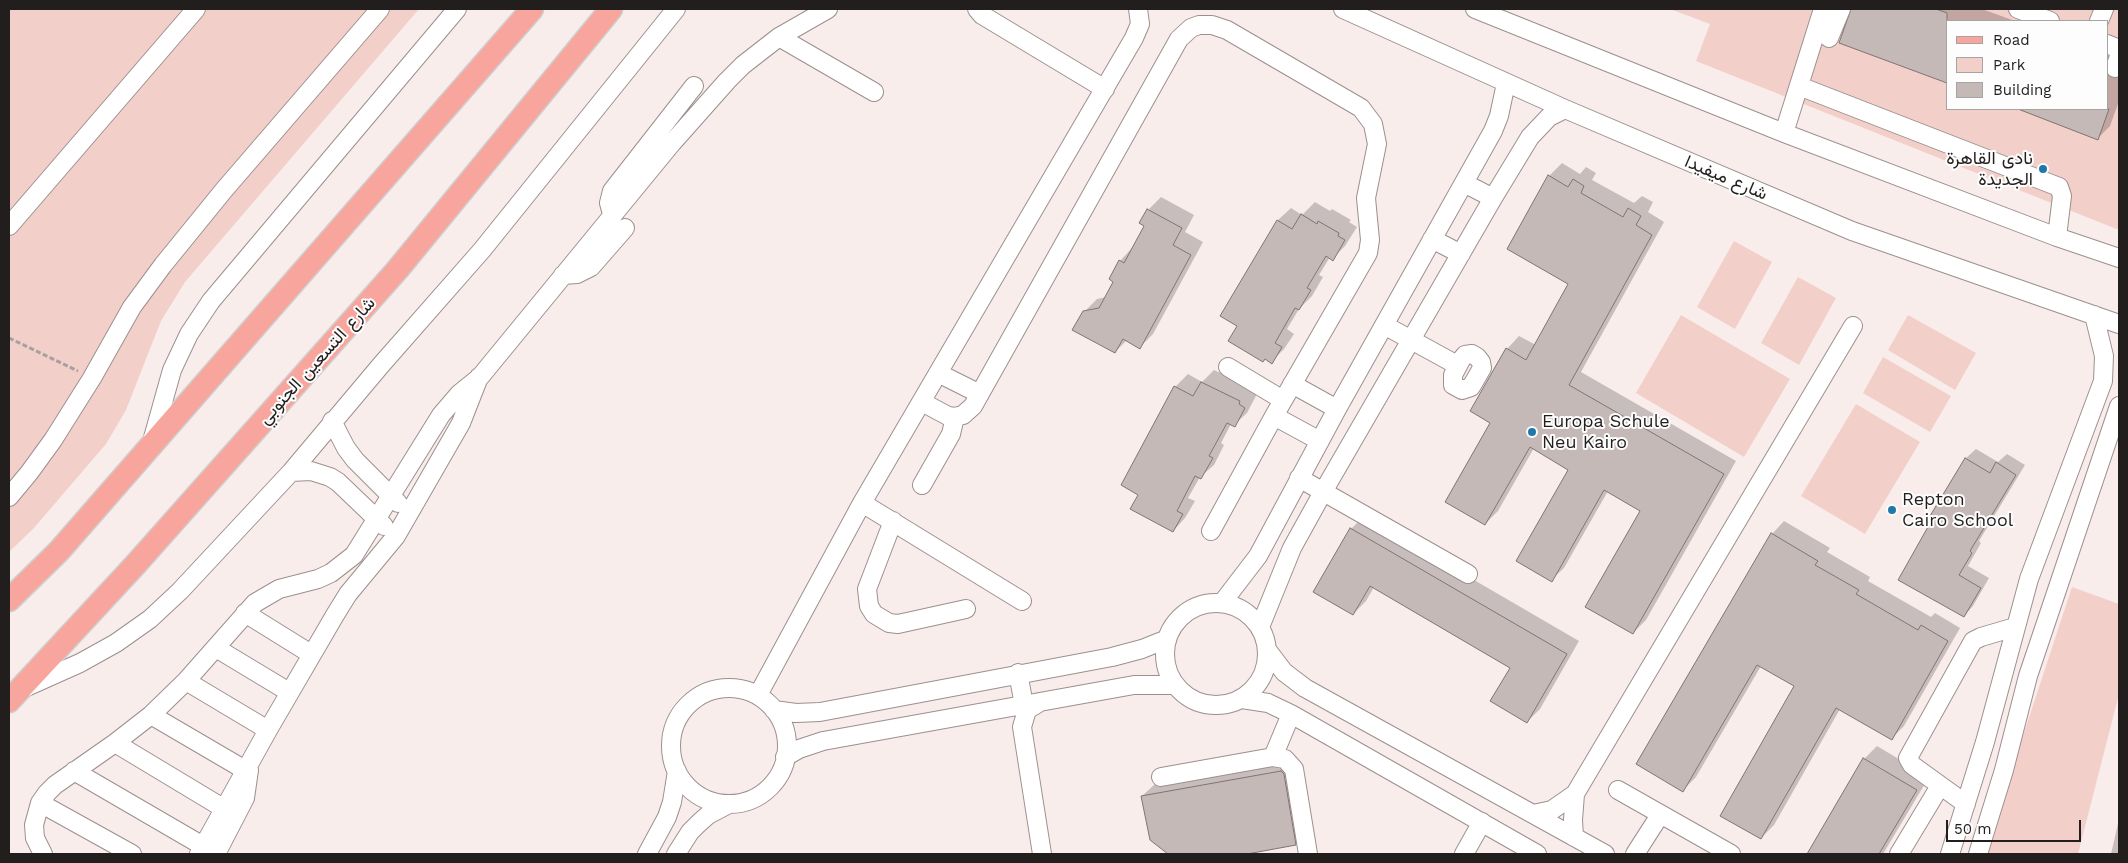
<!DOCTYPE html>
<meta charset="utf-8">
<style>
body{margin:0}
#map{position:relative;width:2128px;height:863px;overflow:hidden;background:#f9edeb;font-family:"Work Sans",sans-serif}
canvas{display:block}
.frame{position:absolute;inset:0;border:10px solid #221e1d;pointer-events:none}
.legend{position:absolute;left:1946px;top:20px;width:162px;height:90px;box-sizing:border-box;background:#fdfdfd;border:1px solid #a5a4a3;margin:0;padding:6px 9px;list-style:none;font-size:15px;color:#221e1d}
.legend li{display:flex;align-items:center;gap:10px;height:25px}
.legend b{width:25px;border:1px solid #a5a4a3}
.scale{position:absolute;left:1946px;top:820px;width:135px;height:22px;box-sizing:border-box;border:2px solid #221e1d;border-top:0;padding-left:6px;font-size:15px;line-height:18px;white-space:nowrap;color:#221e1d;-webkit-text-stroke:4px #fdfdfd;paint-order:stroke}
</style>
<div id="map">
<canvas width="2128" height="863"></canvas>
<div class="frame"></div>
<ul class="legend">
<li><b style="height:6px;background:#f7a59d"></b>Road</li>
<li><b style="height:14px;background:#f3cfca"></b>Park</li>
<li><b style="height:14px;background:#c5b9b7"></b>Building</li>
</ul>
<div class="scale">50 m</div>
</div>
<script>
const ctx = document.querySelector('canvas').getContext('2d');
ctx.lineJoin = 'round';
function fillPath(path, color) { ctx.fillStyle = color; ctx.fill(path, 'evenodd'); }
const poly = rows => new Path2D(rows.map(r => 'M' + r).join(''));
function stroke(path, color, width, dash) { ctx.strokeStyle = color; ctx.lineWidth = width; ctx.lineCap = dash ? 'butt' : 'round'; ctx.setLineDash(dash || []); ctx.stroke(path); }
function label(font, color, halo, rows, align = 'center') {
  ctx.font = font + ' "Work Sans",Vazirmatn,sans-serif'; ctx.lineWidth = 4; ctx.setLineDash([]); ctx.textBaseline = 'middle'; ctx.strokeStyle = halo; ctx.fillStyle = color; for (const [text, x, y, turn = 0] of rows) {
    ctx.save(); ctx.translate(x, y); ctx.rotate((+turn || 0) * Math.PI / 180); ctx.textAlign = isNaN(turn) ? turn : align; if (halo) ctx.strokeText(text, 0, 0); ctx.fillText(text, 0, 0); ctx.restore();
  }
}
const green = poly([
 [9,9,419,9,185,282,161,321,126,410,106,444,34,528,9,552],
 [1670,9,2119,9,2119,230,1696,61,1710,24],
 [1947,21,2107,21,2107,109,1947,109],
 [1734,241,1772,262,1735,329,1697,307],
 [1798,277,1836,298,1799,365,1761,343],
 [1681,315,1790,379,1744,457,1636,393],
 [1908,315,1976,353,1955,390,1888,350],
 [1883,357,1951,396,1930,432,1863,393],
 [1856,404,1920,442,1865,534,1801,496],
 [2072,587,2119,604,2119,694,2078,854,1984,854]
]);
const shadow = poly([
 [1852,9,1982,9,2015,21,1947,21,1852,13],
 [2107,56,2119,61,2119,101,2110,126,2097,139,2018,109,2107,109],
 [1562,163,1580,174,1586,167,1596,173,1592,180,1634,203,1642,196,1653,202,1648,212,1664,222,1581,372,1736,461,1646,620,1633,633,1642,510,1608,491,1564,568,1551,580,1570,469,1534,448,1498,511,1485,524,1492,423,1507,349,1519,336,1536,345,1570,284,1549,176],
 [1161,197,1194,215,1185,232,1203,242,1153,334,1140,347,1127,340,1115,352,1084,312,1097,299,1106,297,1115,281,1120,261,1132,248,1145,225,1148,210],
 [1315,202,1330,211,1332,209,1351,220,1349,222,1357,227,1345,246,1332,259,1330,257,1319,275,1323,277,1312,296,1299,309,1287,329,1294,334,1284,349,1271,362,1238,326,1222,316,1278,220,1291,208,1302,215],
 [1214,370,1252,388,1250,391,1257,394,1247,413,1234,425,1231,424,1221,443,1224,445,1214,465,1200,477,1188,498,1195,501,1185,518,1173,531,1140,494,1175,387,1188,374,1202,382],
 [1976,449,1998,462,2007,454,2025,465,1979,541,1981,543,1968,566,1989,578,1973,606,1964,616,1935,517,1932,515,1966,458],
 [1364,516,1579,641,1540,709,1527,722,1511,667,1374,587,1366,601,1353,614,1315,591,1351,529],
 [1784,521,1830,548,1827,552,1870,577,1868,581,1931,617,1935,613,1960,628,1904,726,1891,739,1840,709,1774,825,1761,838,1796,686,1761,666,1696,777,1683,790,1772,534],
 [1877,746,1929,777,1883,854,1808,854,1864,759],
 [1294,758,1308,831,1295,844,1240,854,1170,854,1151,840,1142,796,1155,784],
 [2119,819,2119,854,2111,854]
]);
const building = poly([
 [1851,9,1936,9,1947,13,1947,83,1839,43,1851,9],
 [2018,109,2109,109,2098,140,2018,109],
 [1548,175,1568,187,1573,179,1584,186,1581,193,1623,217,1628,208,1641,216,1636,225,1652,235,1569,385,1724,474,1633,634,1585,607,1640,511,1604,490,1552,582,1516,561,1568,470,1530,447,1485,525,1445,502,1490,423,1470,411,1506,348,1526,360,1568,284,1507,249,1548,175],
 [1147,209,1182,228,1173,245,1191,255,1140,349,1123,339,1115,353,1072,330,1083,311,1099,308,1113,282,1109,279,1119,260,1124,263,1144,226,1139,223,1147,209],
 [1301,214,1317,224,1318,221,1339,233,1338,236,1345,240,1333,261,1326,256,1307,288,1311,290,1299,310,1295,308,1275,343,1282,347,1272,364,1265,359,1263,362,1228,341,1237,326,1220,316,1277,220,1292,229,1301,214],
 [1201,382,1240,401,1239,404,1245,408,1235,427,1227,423,1209,456,1213,458,1201,479,1195,476,1177,511,1183,514,1173,532,1130,509,1138,495,1121,485,1174,386,1193,396,1201,382],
 [1965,458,1990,473,1996,462,2016,475,1970,551,1972,553,1959,575,1981,588,1964,617,1898,580,1933,518,1930,516,1965,458],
 [1350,528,1567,654,1527,723,1490,701,1510,668,1370,586,1353,615,1313,592,1350,528],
 [1771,533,1818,561,1815,565,1859,590,1856,594,1918,630,1921,625,1948,641,1892,740,1836,708,1761,839,1720,816,1794,686,1757,665,1683,792,1636,764,1771,533],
 [1863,758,1917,790,1879,854,1807,854,1863,758],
 [1281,771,1284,774,1296,845,1247,854,1168,854,1150,840,1141,796,1281,771]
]);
const path = poly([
 [9,338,78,371]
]);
const minor = poly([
 [977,9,982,15,1105,89],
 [1343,9,1565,109,1852,231,2119,324],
 [1475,9,1784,133,2057,237,2119,258],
 [2018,9,2050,21],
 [2099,21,2104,9],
 [779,37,874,92],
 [1829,38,1841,9],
 [2107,44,2119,49],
 [2115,68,2119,56],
 [1799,86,2059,187,2062,196,2057,237],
 [1784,133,1823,9],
 [1464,183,1493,198],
 [612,214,609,203,612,191,694,86],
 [9,226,196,9],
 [1432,239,1461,254],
 [563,275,577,274,591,267,625,228],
 [1384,325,1457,365],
 [1472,354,1477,357,1481,362,1482,368,1471,387,1462,390,1453,385,1453,375,1461,360,1465,355,1472,354],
 [1228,367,1283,400],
 [938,373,980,394],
 [1292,384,1337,409],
 [922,402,948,416,955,417,963,415,973,406,1179,39,1191,28,1199,25,1212,25,1227,30,1361,108,1373,124,1377,144,1366,198,1370,240,1368,253,1274,416,1211,531],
 [1274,416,1320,441],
 [332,421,346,448,355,460,398,503],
 [151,445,172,370,189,334,211,301,457,9],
 [291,472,311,471,330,477,338,482,384,526],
 [1299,478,1468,574],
 [922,485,951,434,955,417],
 [9,497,29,473,53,440,92,378,132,307,163,265,224,190,380,9],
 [862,503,1022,601],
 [893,521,867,589,869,606,874,614,889,623,898,624,966,609],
 '1165 654a51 51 0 1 1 102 0a51 51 0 1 1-102 0Z',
 [1222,603,1258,556,1337,409,1493,131,1499,116,1506,83],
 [245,613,311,654],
 [1260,627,1292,548,1323,492,1493,198,1530,137,1549,117,1565,109],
 [216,648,289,692],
 [1268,651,1284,672,1305,688,1605,854],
 [1018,673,1024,705],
 [186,681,268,730],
 [24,688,80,663,116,643,150,619,180,591,291,472,381,365,482,250,676,9],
 '671 746a58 58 0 1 1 116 0a58 58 0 1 1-116 0Z',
 [758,695,862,503,1134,38,1140,24,1138,9],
 [1242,699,1268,703,1291,714,1537,854],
 [1040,702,1027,710,1022,727,1042,854],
 [774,710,796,713,820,712,1112,657,1142,649,1167,639],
 [151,715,245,770],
 [115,743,223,808],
 [785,757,799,749,823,741,1134,685,1175,685],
 [1273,757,1291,714],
 [74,771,203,846],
 [1161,777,1273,757,1285,759,1294,769,1308,854],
 [1618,790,1731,854],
 [40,803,132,854],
 [1966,804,1912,765,1908,758,1973,641,1981,637,2015,627],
 [1533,814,1552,810,1575,794,1853,326],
 [1574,837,1573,820,1575,794],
 [43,854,35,838,34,825,40,803,47,793,55,785,115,743,151,715,186,681,255,603,279,589,318,579,331,573,354,555,441,415,459,394,480,377,672,143,727,81,743,65,779,37,828,9],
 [199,854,268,730,335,615,348,594,396,536,461,423,479,377],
 [216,854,245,798,249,770],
 [647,854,667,817,672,802,677,771],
 [676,854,690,832,699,823,708,815,729,804],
 [1464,854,1482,822],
 [1635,854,1660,815],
 [1899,854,1940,786],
 [1950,854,1985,742,2029,579,2103,381,2104,356,2094,315],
 [1978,854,2004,770,2028,676,2119,406]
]);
const major = poly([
 [9,600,59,551,532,9],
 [9,701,136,564,398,269,611,9]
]);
const markers = [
 [2043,169,5,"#2178a8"],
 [1532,432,5,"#2178a8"],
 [1892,510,5,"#2178a8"]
];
const poiNames = [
 ["نادى القاهرة",2033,159,"right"],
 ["الجديدة",2033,180,"right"],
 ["Europa Schule",1542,422],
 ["Neu Kairo",1542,443],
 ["Repton",1902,500],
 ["Cairo School",1902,521]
];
const streetNames = [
 ["شارع ميفيدا",1726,178,23],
 ["شارع التسعين الجنوبي",317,361,-48]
];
fillPath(green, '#f3cfca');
fillPath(shadow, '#0003');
fillPath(building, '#c5b9b7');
stroke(building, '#7f7472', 1);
stroke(minor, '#9c908e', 20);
stroke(major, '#cececd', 25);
stroke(path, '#a89f9e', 3, [5, 2.5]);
stroke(minor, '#fff', 18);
stroke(major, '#f7a59d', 22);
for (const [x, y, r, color] of markers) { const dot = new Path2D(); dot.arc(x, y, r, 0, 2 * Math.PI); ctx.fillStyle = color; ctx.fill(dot); stroke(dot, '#fdfdfd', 2); }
label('18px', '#221e1d', '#fdfdfd', poiNames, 'left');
label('18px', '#221e1d', '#fdfdfd', streetNames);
</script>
